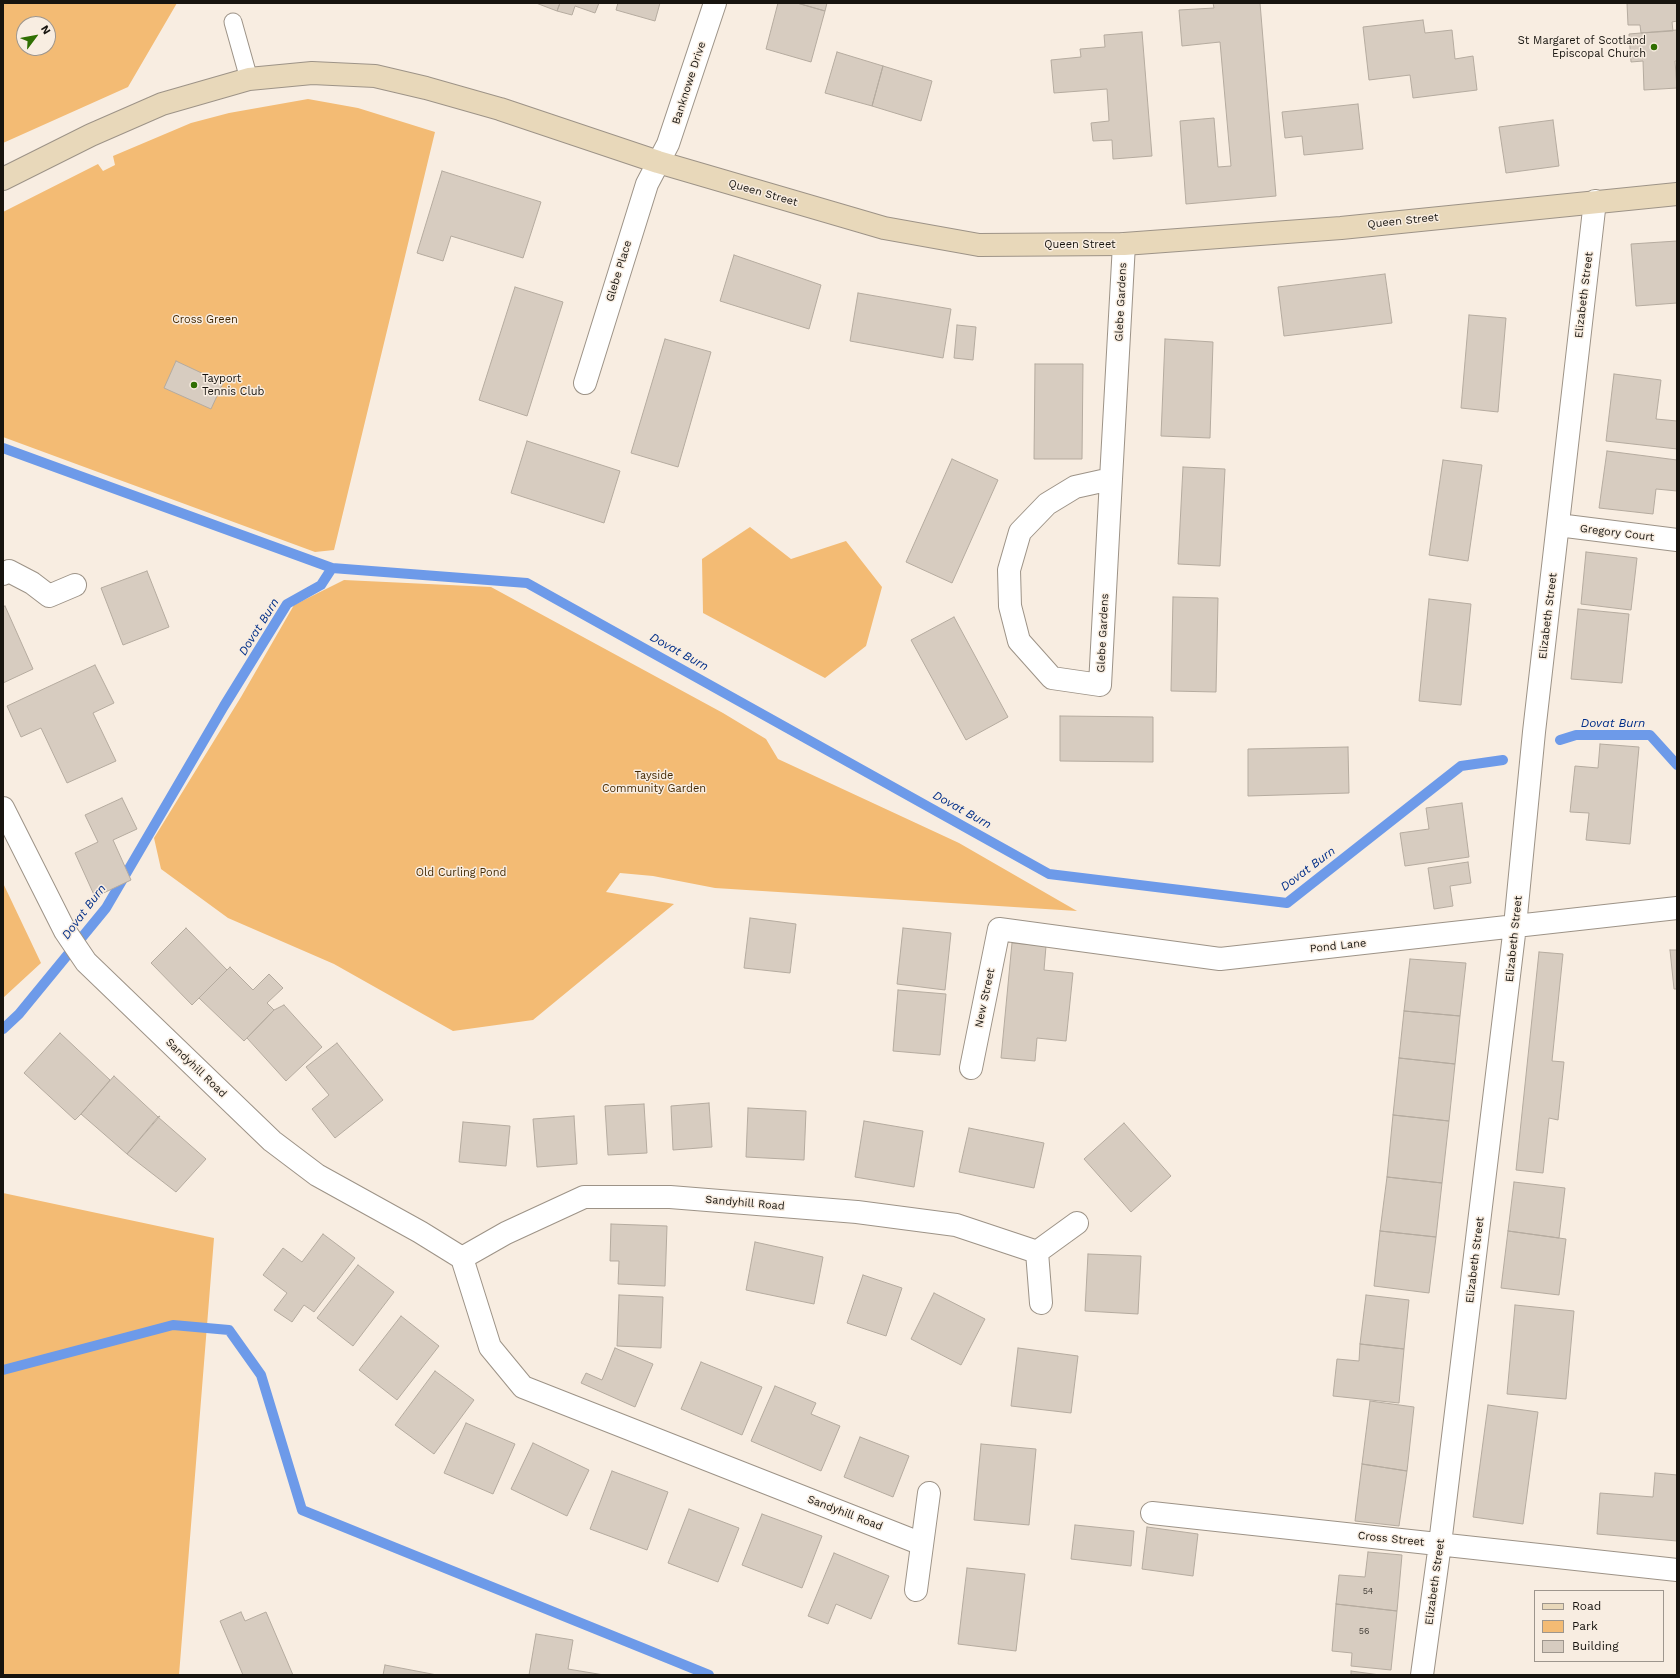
<!DOCTYPE html>
<style>
body{margin:0}
#map{position:relative;width:1680px;height:1678px;overflow:hidden;background:#f8ede1;font-family:"Work Sans",sans-serif}
canvas{display:block}
.frame{position:absolute;inset:0;border:4px solid #17140f;pointer-events:none}
.legend{position:absolute;left:1534px;top:1590px;width:130px;height:72px;box-sizing:border-box;background:#f8ede1;border:1px solid #9e968d;margin:0;padding:5px 7px;list-style:none;font-size:12px;color:#17140f}
.legend li{display:flex;align-items:center;gap:8px;height:20px}
.legend b{width:20px;border:1px solid #9e968d}
.north{position:absolute;left:16px;top:16px;width:40px;height:40px;box-sizing:border-box;background:#f8ede1;border:1px solid #9e968d;border-radius:50%;rotate:58deg;font-size:11px;font-weight:700;line-height:16px;text-align:center;color:#17140f}
.north::after{content:'';display:block;margin:auto;width:14px;height:18px;background:#306f02;clip-path:polygon(50% 0,100% 100%,50% 72%,0 100%)}
</style>
<div id="map">
<canvas width="1680" height="1678"></canvas>
<div class="frame"></div>
<ul class="legend">
<li><b style="height:5px;background:#e8d8ba"></b>Road</li>
<li><b style="height:11px;background:#f3bb74"></b>Park</li>
<li><b style="height:11px;background:#d7ccc0"></b>Building</li>
</ul>
<div class="north">N</div>
</div>
<script>
const ctx = document.querySelector('canvas').getContext('2d');
ctx.lineJoin = 'round';
function fillPath(path, color) { ctx.fillStyle = color; ctx.fill(path, 'evenodd'); }
const poly = rows => new Path2D(rows.map(r => 'M' + r).join(''));
function stroke(path, color, width, dash) { ctx.strokeStyle = color; ctx.lineWidth = width; ctx.lineCap = dash ? 'butt' : 'round'; ctx.setLineDash(dash || []); ctx.stroke(path); }
function label(font, color, halo, rows, align = 'center') {
  ctx.font = font + ' "Work Sans",sans-serif'; ctx.lineWidth = 3; ctx.setLineDash([]); ctx.textBaseline = 'middle'; ctx.strokeStyle = halo; ctx.fillStyle = color; for (const [text, x, y, turn = 0] of rows) {
    ctx.save(); ctx.translate(x, y); ctx.rotate((+turn || 0) * Math.PI / 180); ctx.textAlign = isNaN(turn) ? turn : align; if (halo) ctx.strokeText(text, 0, 0); ctx.fillText(text, 0, 0); ctx.restore();
  }
}
const green = poly([
 [3,3,177,3,128,87,3,143],
 [24,24,48,24,48,48,24,48],
 [308,99,358,108,435,132,334,550,315,552,3,437,3,212,98,164,103,171,115,165,113,156,191,123,229,113],
 [750,527,791,559,846,541,882,587,866,646,825,678,703,613,702,559],
 [344,580,491,587,723,713,766,739,778,759,959,843,1077,911,715,888,653,876,620,873,606,892,674,904,533,1020,453,1031,334,964,228,918,161,869,154,838,241,697,294,605],
 [3,883,41,963,3,998],
 [3,1193,214,1238,179,1675,3,1675]
]);
const stream = poly([
 [3,448,332,568,527,583,1049,874,1287,903,1461,766,1503,760],
 [1560,740,1576,735,1650,735,1677,765],
 [3,1029,19,1014,106,908,224,706,287,604,321,585,332,568],
 [3,1370,173,1325,229,1330,261,1375,302,1510,709,1675]
]);
const building = poly([
 [536,3,560,3,557,11,536,3],
 [560,3,599,3,595,13,575,6,572,15,557,11,560,3],
 [618,3,660,3,655,21,616,10,618,3],
 [778,3,797,3,825,11,811,62,766,49,778,3],
 [797,3,827,3,825,11,797,3],
 [1213,3,1260,3,1276,196,1186,204,1180,121,1214,118,1218,167,1231,166,1220,42,1182,46,1179,10,1214,8,1213,3],
 [1627,3,1677,3,1677,21,1672,22,1673,31,1641,33,1640,25,1628,25,1627,3],
 [1423,20,1425,33,1452,30,1455,59,1473,56,1477,90,1413,98,1410,75,1369,80,1363,27,1423,20],
 [1677,30,1677,61,1675,61,1677,88,1644,90,1643,61,1631,62,1629,34,1677,30],
 [1142,32,1152,156,1113,159,1112,140,1093,141,1091,123,1109,121,1107,89,1054,93,1051,60,1081,57,1080,49,1105,47,1104,35,1142,32],
 [837,52,883,66,872,106,825,93,837,52],
 [883,66,932,81,921,121,872,106,883,66],
 [1358,104,1363,149,1304,155,1302,136,1285,138,1282,112,1358,104],
 [1553,120,1559,166,1506,173,1499,127,1553,120],
 [442,171,541,202,523,258,451,236,443,261,417,253,442,171],
 [1677,241,1677,303,1636,306,1631,244,1677,241],
 [734,255,821,285,809,329,720,301,734,255],
 [1385,274,1392,323,1284,336,1278,287,1385,274],
 [515,287,563,302,527,416,479,400,515,287],
 [858,293,951,309,943,358,850,341,858,293],
 [1469,315,1506,318,1498,412,1461,408,1469,315],
 [957,325,976,327,973,360,954,358,957,325],
 [665,339,711,352,678,467,631,453,665,339],
 [1165,339,1213,342,1210,438,1161,436,1165,339],
 [176,361,223,383,211,409,164,388,176,361],
 [1035,364,1083,364,1082,459,1034,459,1035,364],
 [1614,374,1661,380,1656,419,1677,421,1677,449,1606,441,1614,374],
 [527,441,620,471,604,523,511,493,527,441],
 [1607,451,1677,460,1677,491,1656,489,1653,514,1599,508,1607,451],
 [952,459,998,480,952,583,906,562,952,459],
 [1443,460,1482,465,1468,561,1429,555,1443,460],
 [1183,467,1225,469,1220,566,1178,564,1183,467],
 [1586,552,1637,558,1631,610,1581,604,1586,552],
 [147,571,169,627,123,645,101,588,147,571],
 [1173,597,1218,598,1216,692,1171,691,1173,597],
 [1429,599,1471,604,1461,705,1419,701,1429,599],
 [5,606,33,669,3,683,3,607,5,606],
 [1578,609,1629,614,1622,683,1571,679,1578,609],
 [954,617,1008,717,966,740,911,640,954,617],
 [95,665,114,703,93,713,116,761,67,783,41,728,21,737,7,706,95,665],
 [1060,716,1153,717,1153,762,1060,761,1060,716],
 [1600,744,1639,747,1630,844,1586,840,1589,813,1570,812,1575,766,1598,768,1600,744],
 [1348,747,1349,793,1248,796,1248,749,1348,747],
 [122,798,137,829,113,840,131,880,95,897,75,853,98,842,85,815,122,798],
 [1462,803,1469,857,1405,866,1400,833,1429,829,1426,808,1462,803],
 [1468,862,1471,883,1450,886,1453,906,1434,909,1428,868,1468,862],
 [750,918,796,924,790,973,744,968,750,918],
 [186,928,227,970,192,1005,151,963,186,928],
 [903,928,951,933,945,990,897,984,903,928],
 [1012,943,1046,946,1044,970,1073,973,1066,1041,1037,1038,1035,1061,1001,1058,1012,943],
 [1670,950,1677,950,1677,989,1674,989,1670,950],
 [1539,952,1563,954,1552,1061,1564,1062,1558,1120,1549,1118,1543,1173,1516,1170,1539,952],
 [1410,959,1466,963,1460,1016,1404,1011,1410,959],
 [230,967,253,990,269,974,283,988,267,1003,274,1010,244,1041,199,998,230,967],
 [898,990,946,994,940,1055,893,1051,898,990],
 [284,1005,322,1047,286,1081,247,1038,274,1010,284,1005],
 [1404,1011,1460,1016,1455,1064,1399,1058,1404,1011],
 [60,1033,110,1080,81,1114,75,1120,24,1073,60,1033],
 [337,1043,383,1100,335,1138,312,1109,329,1095,306,1067,337,1043],
 [1399,1058,1455,1064,1449,1121,1393,1115,1399,1058],
 [114,1076,158,1117,160,1116,127,1154,81,1114,114,1076],
 [709,1103,712,1147,673,1150,671,1106,709,1103],
 [644,1104,647,1153,608,1155,605,1106,644,1104],
 [748,1108,806,1111,804,1160,746,1157,748,1108],
 [1393,1115,1449,1121,1442,1183,1387,1177,1393,1115],
 [574,1116,577,1164,537,1167,533,1119,574,1116],
 [158,1117,206,1159,176,1192,127,1154,158,1117],
 [864,1121,923,1131,914,1187,855,1177,864,1121],
 [463,1122,510,1126,506,1166,459,1162,463,1122],
 [1124,1123,1171,1176,1131,1212,1084,1159,1124,1123],
 [969,1128,1044,1143,1034,1188,959,1172,969,1128],
 [1387,1177,1442,1183,1436,1237,1380,1231,1387,1177],
 [1514,1182,1565,1188,1559,1238,1508,1231,1514,1182],
 [611,1224,667,1226,665,1286,618,1284,619,1261,610,1261,611,1224],
 [1380,1231,1436,1237,1429,1293,1374,1286,1380,1231],
 [1508,1231,1566,1239,1559,1295,1501,1288,1508,1231],
 [323,1234,355,1258,314,1312,304,1305,292,1322,274,1310,287,1293,263,1275,283,1248,302,1262,323,1234],
 [755,1242,823,1257,814,1304,746,1290,755,1242],
 [1088,1254,1141,1256,1138,1314,1085,1311,1088,1254],
 [358,1265,394,1292,353,1346,317,1318,358,1265],
 [863,1275,902,1288,886,1336,847,1323,863,1275],
 [934,1293,985,1319,961,1365,911,1339,934,1293],
 [619,1295,663,1297,661,1348,617,1346,619,1295],
 [1366,1295,1409,1300,1404,1349,1360,1344,1366,1295],
 [1515,1305,1574,1311,1566,1399,1507,1394,1515,1305],
 [401,1316,439,1346,397,1400,359,1370,401,1316],
 [1360,1344,1404,1349,1399,1403,1333,1396,1337,1359,1359,1361,1360,1344],
 [615,1348,653,1364,635,1407,581,1383,586,1373,602,1380,615,1348],
 [1018,1348,1078,1356,1071,1413,1011,1406,1018,1348],
 [701,1362,762,1387,742,1435,681,1409,701,1362],
 [435,1371,474,1400,434,1454,395,1425,435,1371],
 [775,1386,816,1403,811,1414,840,1426,821,1471,751,1441,775,1386],
 [1370,1401,1414,1407,1407,1471,1362,1464,1370,1401],
 [1488,1405,1538,1412,1523,1524,1473,1517,1488,1405],
 [466,1423,515,1444,493,1494,444,1473,466,1423],
 [860,1437,909,1456,893,1497,844,1477,860,1437],
 [533,1443,589,1470,567,1516,511,1489,533,1443],
 [981,1444,1036,1449,1029,1525,974,1520,981,1444],
 [1362,1464,1407,1471,1399,1526,1355,1521,1362,1464],
 [612,1471,668,1492,647,1550,590,1529,612,1471],
 [1655,1473,1677,1475,1677,1541,1597,1534,1600,1493,1653,1497,1655,1473],
 [689,1509,739,1528,718,1582,668,1563,689,1509],
 [762,1514,822,1536,802,1588,742,1565,762,1514],
 [1075,1525,1134,1531,1131,1566,1071,1559,1075,1525],
 [1147,1527,1198,1534,1193,1576,1142,1569,1147,1527],
 [1368,1552,1402,1555,1397,1611,1336,1604,1339,1575,1365,1577,1368,1552],
 [834,1553,889,1576,871,1619,836,1604,828,1624,808,1616,834,1553],
 [967,1568,1025,1574,1016,1651,958,1644,967,1568],
 [1336,1604,1397,1611,1391,1670,1351,1666,1352,1653,1332,1651,1336,1604],
 [241,1612,245,1621,266,1612,293,1675,243,1675,220,1621,241,1612],
 [536,1634,573,1640,568,1669,604,1675,529,1675,536,1634],
 [385,1665,437,1675,383,1675,385,1665],
 [1351,1671,1380,1675,1351,1675,1351,1671]
]);
const lane = poly([
 [233,22,249,79]
]);
const street = poly([
 [585,383,647,184,668,144,715,3],
 [1111,479,1075,487,1047,504,1020,532,1009,570,1010,606,1019,641,1052,678,1100,685,1111,479,1124,244],
 [1558,525,1677,540],
 [3,574,9,571,32,583,49,596,75,585],
 [3,808,65,931,86,962,272,1141,317,1175,420,1232,462,1258,490,1347,523,1387,922,1544],
 [971,1068,999,929,1220,959,1677,908],
 [1037,1252,1041,1303],
 [1037,1252,1077,1223],
 [462,1258,506,1233,584,1197,670,1197,857,1212,956,1225,1037,1252],
 [1152,1513,1677,1570],
 [916,1590,929,1493],
 [1422,1675,1440,1544,1515,926,1534,732,1595,201]
]);
const secondary = poly([
 [3,179,91,135,162,104,249,79,312,73,375,76,426,88,500,109,658,162,884,228,979,245,1124,244,1341,228,1677,194]
]);
const markers = [
 [1654,47,4,"#306f02"],
 [194,385,4,"#306f02"]
];
const numberNames = [
 ["54",1368,1591],
 ["56",1364,1631]
];
const poiNames = [
 ["St Margaret of Scotland",1646,41],
 ["Episcopal Church",1646,54],
 ["Tayport",202,379,"left"],
 ["Tennis Club",202,392,"left"]
];
const streetNames = [
 ["Banknowe Drive",689,83,-72],
 ["Queen Street",763,193,16],
 ["Queen Street",1403,221,-6],
 ["Queen Street",1080,245],
 ["Glebe Place",619,271,-73],
 ["Elizabeth Street",1584,295,-83],
 ["Glebe Gardens",1121,302,-87],
 ["Gregory Court",1617,533,7],
 ["Elizabeth Street",1548,616,-83],
 ["Glebe Gardens",1103,633,-87],
 ["Elizabeth Street",1514,939,-84],
 ["Pond Lane",1338,946,-6],
 ["New Street",985,998,-78],
 ["Sandyhill Road",196,1068,44],
 ["Sandyhill Road",745,1203,5],
 ["Elizabeth Street",1475,1260,-83],
 ["Sandyhill Road",845,1513,21],
 ["Cross Street",1391,1539,6],
 ["Elizabeth Street",1435,1582,-82]
];
const parkNames = [
 ["Cross Green",205,320],
 ["Tayside",654,776],
 ["Community Garden",654,789],
 ["Old Curling Pond",461,873]
];
const waterNames = [
 ["Dovat Burn",259,627,-58],
 ["Dovat Burn",679,652,29],
 ["Dovat Burn",1613,723],
 ["Dovat Burn",962,810,29],
 ["Dovat Burn",1308,869,-37],
 ["Dovat Burn",84,912,-53]
];
fillPath(green, '#f3bb74');
stroke(stream, '#6d9ae9', 10);
fillPath(building, '#d7ccc0');
stroke(building, '#b5ab9f', 1);
stroke(lane, '#9d9387', 19);
stroke(street, '#9d9387', 24);
stroke(secondary, '#9d9387', 24);
stroke(lane, '#fff', 17);
stroke(street, '#fff', 22);
stroke(secondary, '#e8d8ba', 22);
for (const [x, y, r, color] of markers) { const dot = new Path2D(); dot.arc(x, y, r, 0, 2 * Math.PI); ctx.fillStyle = color; ctx.fill(dot); stroke(dot, '#f8ede1', 1.5); }
label('9px', '#47423b', null, numberNames);
label('11px', '#17140f', '#f8ede1', poiNames, 'right');
label('11px', '#17140f', '#f8ede1', streetNames);
label('11px', '#432903', '#f8ede1', parkNames);
label('italic 12px', '#002e88', '#f8ede1', waterNames);
</script>
